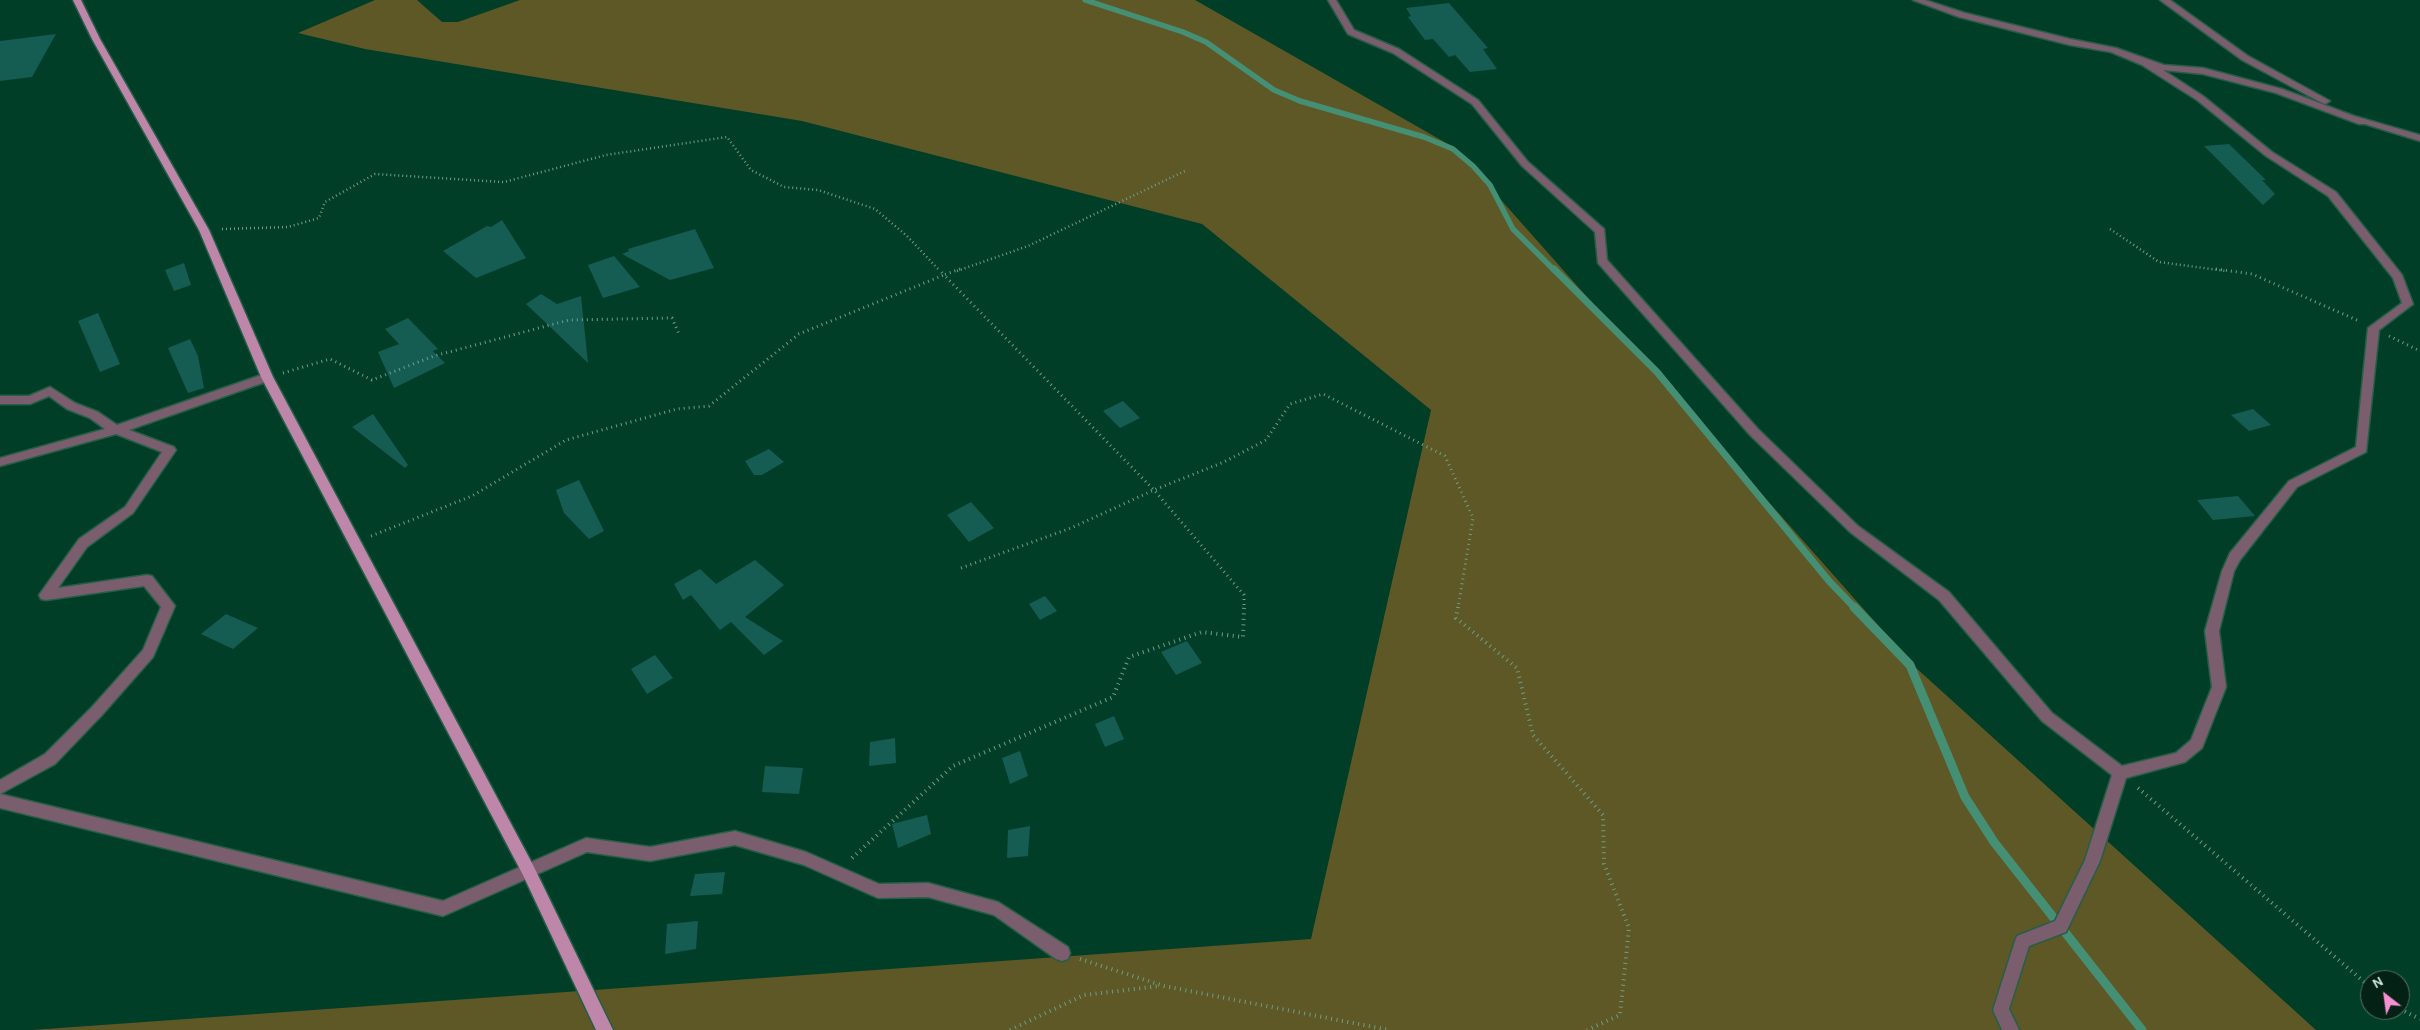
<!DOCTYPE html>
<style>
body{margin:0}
#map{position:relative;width:2420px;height:1030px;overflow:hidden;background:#013e28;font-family:Karla,sans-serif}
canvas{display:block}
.north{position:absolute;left:2360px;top:970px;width:50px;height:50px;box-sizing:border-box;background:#042115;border:1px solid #547365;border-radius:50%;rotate:330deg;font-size:14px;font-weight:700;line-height:20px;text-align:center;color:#ccefdc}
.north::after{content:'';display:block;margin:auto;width:18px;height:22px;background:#f590d1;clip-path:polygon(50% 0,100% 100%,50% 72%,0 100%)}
</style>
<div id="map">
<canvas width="2420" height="1030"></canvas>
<div class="north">N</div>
</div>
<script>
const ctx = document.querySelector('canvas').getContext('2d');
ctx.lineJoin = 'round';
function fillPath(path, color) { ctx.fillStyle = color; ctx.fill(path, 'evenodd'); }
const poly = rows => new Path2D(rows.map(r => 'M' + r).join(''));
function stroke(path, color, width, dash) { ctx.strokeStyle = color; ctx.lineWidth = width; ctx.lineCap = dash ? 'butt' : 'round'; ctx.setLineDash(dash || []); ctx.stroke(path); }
const green = poly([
 [375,0,417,0,442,22,458,22,520,0,1195,0,1455,148,1915,667,2316,1030,32,1030,1311,939,1431,410,1202,224,802,121,365,49,298,33]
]);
const streamFar2 = poly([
 [1085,0,1183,32,1206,42,1274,90,1300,101,1424,137,1453,149,1473,166,1490,185,1513,229,1555,271]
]);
const streamFar1 = poly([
 [1554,269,1657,372,1829,581,1855,608]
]);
const stream = poly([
 [1854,607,1910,665,1965,797,1994,842,2142,1030]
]);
const building = poly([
 [1449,3,1488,48,1483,49,1497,69,1470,72,1455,55,1449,57,1433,39,1425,40,1408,17,1411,16,1406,8],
 [56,34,32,77,0,81,0,41],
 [2229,144,2266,180,2262,180,2275,194,2263,205,2204,146],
 [502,220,526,258,476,278,443,251,487,226,491,227],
 [695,229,714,268,670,280,622,254,629,251,628,249],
 [614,256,640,287,603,298,588,265],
 [184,263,191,285,174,291,165,270],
 [541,294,557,304,581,296,588,363,526,304],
 [98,313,120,364,100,372,78,321],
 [408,318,438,349,433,351,445,363,394,388,378,352,399,344,385,329],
 [190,339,198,356,204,388,188,393,168,348],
 [1123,401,1140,418,1120,428,1103,411],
 [2253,409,2271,425,2249,431,2231,415],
 [373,414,408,465,405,468,352,427],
 [769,449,784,462,762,475,754,475,745,461],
 [579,480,604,531,589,539,564,513,556,490],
 [2238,496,2255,516,2213,520,2197,500],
 [971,502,994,528,969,542,947,515],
 [755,560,784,585,745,617,783,641,764,655,731,622,720,630,691,595,683,600,674,584,700,569,716,584],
 [1045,596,1057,611,1040,620,1029,604],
 [226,614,258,628,233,649,201,634],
 [1187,641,1202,663,1176,675,1161,652],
 [655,655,673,678,647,694,631,669],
 [1114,716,1124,739,1105,747,1095,724],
 [895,738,896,763,869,766,870,742],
 [1020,751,1028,776,1010,784,1002,758],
 [765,766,803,768,799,794,762,792],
 [927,815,931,834,898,848,892,824],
 [1030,826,1028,856,1007,858,1008,830],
 [725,872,722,894,690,896,695,874],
 [698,921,696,949,665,954,667,924]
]);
const pathFar2 = poly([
 [222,229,288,227,319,218,325,202,375,174,504,182,606,155,727,137,751,170,784,187,818,190,875,209,907,236,940,271],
 [2110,229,2159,262,2226,271],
 [957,271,1028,246,1187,170]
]);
const pathFar1 = poly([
 [960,269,944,275,1154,490,1244,595,1244,608],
 [2216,269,2252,274,2359,321],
 [2389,336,2420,351],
 [283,373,330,359,372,380,434,356,569,320,672,318,679,334],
 [371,536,472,496,566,440,677,409,709,406,799,334,944,275,939,269],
 [961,568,1071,528,1154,490,1224,462,1266,440,1290,404,1323,394,1445,456,1473,518,1458,608]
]);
const path = poly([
 [1458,607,1456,618,1517,668,1533,735,1603,815,1604,864,1629,928,1620,1015,1587,1030],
 [2138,788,2370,987],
 [852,858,953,766,1113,697,1129,657,1202,632,1243,637,1244,607],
 [1080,959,1164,986,1389,1030],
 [2400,1009,2420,1019],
 [1010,1030,1084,995,1160,986]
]);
const minor = poly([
 [1328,0,1336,0,1354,30,1399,49,1478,100,1528,162,1604,229,1607,260,1758,429,1858,526,1949,592,2052,713,2122,766,2176,753,2191,740,2212,687,2205,631,2222,571,2230,553,2289,481,2356,447,2368,328,2402,303,2393,278,2328,196,2266,156,2197,100,2142,65,2111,52,2070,45,1959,17,1913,0,1925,0,1965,13,2070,39,2116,48,2164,65,2203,68,2282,89,2354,116,2420,135,2420,141,2365,124,2359,124,2276,93,2203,74,2163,70,2203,96,2272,152,2336,192,2402,275,2413,304,2379,330,2366,452,2297,487,2240,560,2234,571,2219,631,2226,687,2202,748,2185,762,2126,778,2100,861,2066,932,2029,946,2009,1009,2019,1030,2002,1030,1993,1010,2015,941,2017,936,2055,921,2085,860,2112,775,2042,721,1939,600,1850,532,1750,435,1598,263,1595,232,1522,166,1472,104,1393,53,1348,34,1328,0],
 [2160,0,2170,0,2248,56,2330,101,2325,104,2322,103,2242,60,2160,0],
 [267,373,271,374,273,377,271,380,129,430,174,447,176,450,133,513,87,547,58,588,147,575,152,576,175,606,153,657,102,715,55,764,0,794,443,901,586,838,650,847,735,831,806,852,879,884,928,883,998,902,1068,947,1070,953,1068,959,1062,961,1056,959,994,915,928,897,878,898,804,865,735,845,650,861,587,852,443,916,0,808,0,780,45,754,92,707,143,650,161,607,144,586,46,600,41,599,39,595,79,539,125,507,162,452,116,434,0,466,0,458,105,429,90,418,67,409,49,396,30,404,0,404,0,396,29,396,50,387,75,403,98,412,117,425,267,373]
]);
const major = poly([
 [73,0,81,0,100,39,209,230,273,377,533,865,613,1030,596,1030,523,875,261,377,199,230,92,39,73,0]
]);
fillPath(green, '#5e5826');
stroke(streamFar2, '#459074', 5.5);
stroke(streamFar1, '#459074', 7);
stroke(stream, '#459074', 9);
fillPath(building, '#155c53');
stroke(minor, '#265e48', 3);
stroke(major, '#265e48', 3);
stroke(pathFar2, '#6e9d89', 2.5, [1, 3]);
stroke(pathFar1, '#6e9d89', 3, [1, 4]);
stroke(path, '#6e9d89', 4, [1, 4.5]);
fillPath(minor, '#7a5e6e');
fillPath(major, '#be86a9');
</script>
